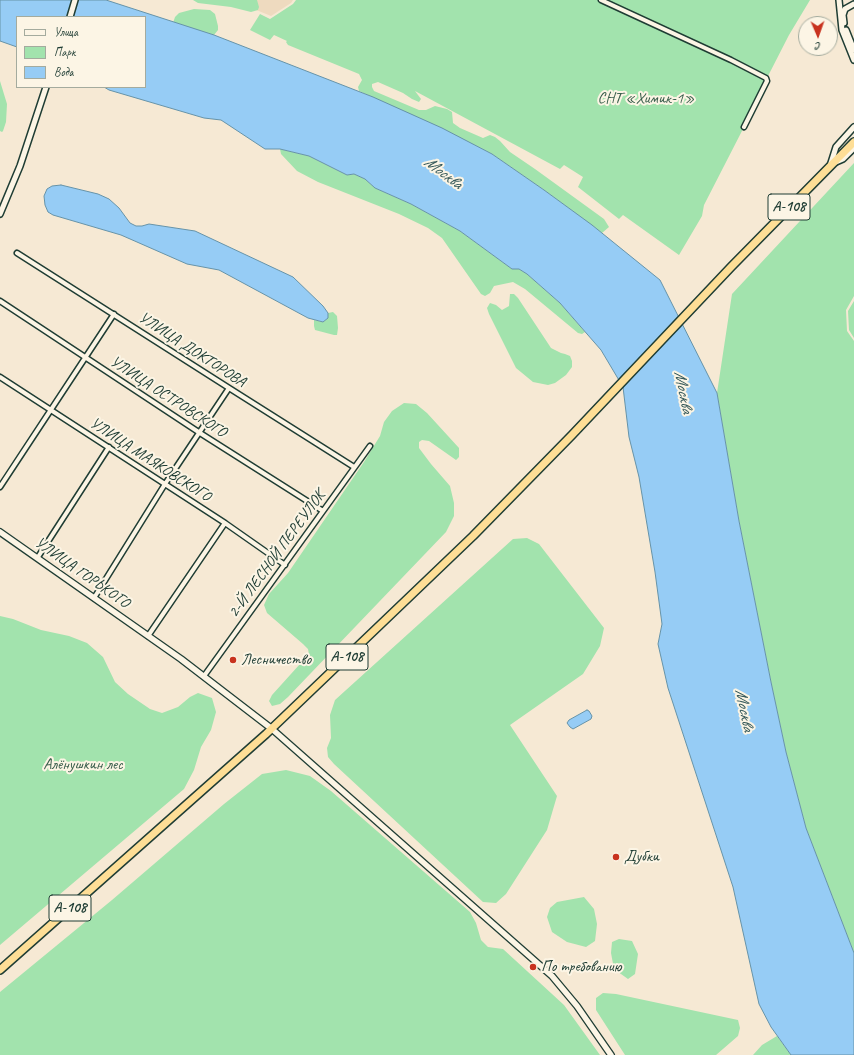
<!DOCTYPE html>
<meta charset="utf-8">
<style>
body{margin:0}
#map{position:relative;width:854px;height:1055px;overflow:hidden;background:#f6e9d4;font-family:Caveat,sans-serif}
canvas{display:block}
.legend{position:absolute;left:16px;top:16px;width:130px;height:72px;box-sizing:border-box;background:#fcf5e5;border:1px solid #a4ab9e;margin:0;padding:5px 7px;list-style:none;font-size:12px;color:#1f3d34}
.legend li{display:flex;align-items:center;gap:8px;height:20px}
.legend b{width:20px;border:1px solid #a4ab9e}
.north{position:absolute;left:798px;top:16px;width:40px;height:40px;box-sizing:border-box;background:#fcf5e5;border:1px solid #a4ab9e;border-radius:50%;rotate:178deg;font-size:11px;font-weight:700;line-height:16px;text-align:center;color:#1f3d34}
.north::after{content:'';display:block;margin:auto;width:14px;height:18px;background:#c8321e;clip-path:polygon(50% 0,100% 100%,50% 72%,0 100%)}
</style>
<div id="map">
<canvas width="854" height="1055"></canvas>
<ul class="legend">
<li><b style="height:5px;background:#fcf5e5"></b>Улица</li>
<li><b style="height:11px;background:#a2e3ad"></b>Парк</li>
<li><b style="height:11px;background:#96ccf5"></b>Вода</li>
</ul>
<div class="north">С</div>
</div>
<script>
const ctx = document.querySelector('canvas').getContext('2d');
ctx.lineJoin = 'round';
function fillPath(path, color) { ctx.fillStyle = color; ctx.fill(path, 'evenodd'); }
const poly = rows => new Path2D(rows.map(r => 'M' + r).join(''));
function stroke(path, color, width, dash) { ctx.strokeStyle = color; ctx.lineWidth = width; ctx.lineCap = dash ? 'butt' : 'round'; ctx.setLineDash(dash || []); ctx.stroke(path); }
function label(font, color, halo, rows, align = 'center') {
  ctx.font = font + ' Caveat,sans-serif'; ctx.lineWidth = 4; ctx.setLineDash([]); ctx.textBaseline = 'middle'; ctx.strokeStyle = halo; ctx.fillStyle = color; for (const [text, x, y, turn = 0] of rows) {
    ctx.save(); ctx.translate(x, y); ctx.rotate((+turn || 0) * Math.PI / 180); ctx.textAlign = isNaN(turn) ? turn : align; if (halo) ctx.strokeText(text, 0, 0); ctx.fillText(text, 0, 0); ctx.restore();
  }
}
const built = poly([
 [232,0,293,0,291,3,271,16]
]);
const green = poly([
 [193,0,257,0,259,7,258,10,251,12,231,7,198,3],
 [296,0,810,0,789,35,767,78,744,127,704,205,702,216,679,255,623,215,619,219,578,187,583,177,564,165,560,169,415,91,421,99,419,102,412,99,403,93,378,82,372,84,372,87,374,91,419,110,426,110,435,106,447,109,452,112,453,123,460,128,483,138,490,135,495,137,500,141,510,152,535,169,604,219,609,227,602,233,544,190,492,154,359,91,358,87,362,80,359,74,288,45,286,42,287,41,274,35,270,40,250,30,260,14,270,19,293,4],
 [194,9,210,10,215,14,218,26,218,30,214,35,173,23,175,17,179,13],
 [0,81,7,104,6,122,3,131,2,132,0,131],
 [280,149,309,156,347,175,354,174,365,179,375,188,411,204,460,231,512,269,519,269,527,274,560,303,585,332,582,334,578,333,525,289,513,282,494,286,490,293,485,296,481,294,442,238,428,228,399,214,318,182,297,171,281,154],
 [854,163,854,296,846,310,847,331,854,341,854,953,806,828,786,752,771,682,739,521,717,393,732,294],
 [510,294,514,294,518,298,551,348,561,353,565,354,570,356,572,361,572,367,566,375,555,383,548,385,533,382,516,368,489,314,487,308,490,303,496,305,502,310,509,306],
 [854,301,854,338,849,330,848,311],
 [333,312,337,316,338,328,337,335,334,335,315,330,314,326,314,320,323,322,328,318,328,313],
 [404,403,416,404,427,413,459,448,459,457,456,460,429,441,422,440,419,442,419,448,431,464,450,486,454,503,454,516,446,532,288,697,280,704,272,706,269,701,272,695,309,654,308,649,303,644,267,613,264,605,269,594,288,573,364,462,380,436,384,422,392,411],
 [527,538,539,544,604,628,600,646,583,674,510,725,557,796,547,830,506,894,496,903,483,902,334,764,328,757,327,748,331,738,330,715,335,700,513,539],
 [0,616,13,619,41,630,69,636,87,643,103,657,115,682,128,694,150,709,162,713,178,707,190,697,198,693,212,698,216,712,211,730,201,747,194,770,184,789,0,945],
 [286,770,310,776,331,791,470,912,476,923,481,940,488,947,503,949,564,1005,600,1055,0,1055,0,992,112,900,224,804,262,774],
 [584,897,594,909,597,924,595,941,586,947,567,942,552,932,547,917,550,908,557,902],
 [619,939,632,941,638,954,635,974,628,979,614,969,611,953,612,942],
 [603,993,616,994,738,1020,740,1028,738,1036,716,1055,625,1055,596,1010,596,998],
 [777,1036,791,1055,753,1055,762,1045]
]);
const water = poly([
 [0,0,106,0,214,35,373,97,442,128,492,154,544,190,592,225,660,280,717,393,739,521,771,682,786,752,806,828,854,953,854,1055,791,1055,771,1027,759,1004,733,887,668,688,658,644,662,624,655,572,639,477,629,437,623,387,601,350,560,303,527,274,519,269,512,269,460,231,411,204,375,188,365,179,354,174,347,175,309,156,280,149,265,149,221,120,204,118,109,90,104,87,145,87,145,17,17,17,17,47,0,41,0,0],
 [61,185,98,194,109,199,119,208,130,223,136,226,142,226,149,224,195,231,293,277,323,306,328,313,328,318,323,322,308,318,219,270,187,264,121,235,53,215,48,212,45,205,44,196,47,189,52,186,61,185],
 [587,710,589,711,592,716,591,719,573,729,570,727,567,723,569,720,587,710]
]);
const minor = poly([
 [601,0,731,60,766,78,767,81,744,127],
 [17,253,229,388,354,467],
 [0,301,200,433,323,511],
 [0,377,225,523,285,565],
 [0,487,114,314],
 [38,557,109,447],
 [94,598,165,484,229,388],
 [148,636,225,523],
 [204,676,370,446]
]);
const tertiary = poly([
 [839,0,842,30,854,60],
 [70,17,75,0],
 [844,23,843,15,845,9,854,4],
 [846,30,854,50],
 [836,162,843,159,854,148],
 [830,166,836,147,854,127],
 [0,214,20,166,46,87]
]);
const secondary = poly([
 [0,532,181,659,272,729,552,976,577,1006,611,1055]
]);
const trunk = poly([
 [0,970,266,734,473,536,572,435,731,267,854,142]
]);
const markers = [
 [233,660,4,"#c8321e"],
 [616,857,4,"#c8321e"],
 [533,967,4,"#c8321e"]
];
const shields = [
 [789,207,42],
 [347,657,42],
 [70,908,42]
];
const shieldNames = [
 ["А-108",789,207],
 ["А-108",347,657],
 ["А-108",70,908]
];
const parkNames = [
 ["СНТ «Химик-1»",646,99],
 ["Алёнушкин лес",83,765]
];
const streetNames = [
 ["УЛИЦА ДОКТОРОВА",192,350,33],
 ["УЛИЦА ОСТРОВСКОГО",168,397,33],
 ["УЛИЦА МАЯКОВСКОГО",150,460,33],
 ["2-Й ЛЕСНОЙ ПЕРЕУЛОК",277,554,-54],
 ["УЛИЦА ГОРЬКОГО",82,573,35]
];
const poiNames = [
 ["Лесничество",241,660],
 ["Дубки",624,857],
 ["По требованию",541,967]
];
const waterNames = [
 ["Москва",443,173,37],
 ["Москва",683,392,79],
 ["Москва",744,710,79]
];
fillPath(built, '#eedabf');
fillPath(green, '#a2e3ad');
fillPath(water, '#96ccf5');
stroke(water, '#6693a8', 1);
stroke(minor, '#1f3d34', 7);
stroke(tertiary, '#1f3d34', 8);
stroke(secondary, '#1f3d34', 8);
stroke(trunk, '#1f3d34', 10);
stroke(minor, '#fcf5e5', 4);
stroke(tertiary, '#fcf5e5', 5);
stroke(secondary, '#fcf5e5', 5.5);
stroke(trunk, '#fede96', 7);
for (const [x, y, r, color] of markers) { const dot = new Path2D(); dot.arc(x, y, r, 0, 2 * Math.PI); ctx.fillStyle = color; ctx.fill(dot); stroke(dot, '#fcf5e5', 1.5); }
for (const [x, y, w] of shields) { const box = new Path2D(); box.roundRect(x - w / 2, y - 13, w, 26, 3); ctx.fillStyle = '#fcf5e5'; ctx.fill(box); stroke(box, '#1f3d34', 1); }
label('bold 15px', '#1f3d34', null, shieldNames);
label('16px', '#395e4c', '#fcf5e5', parkNames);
label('16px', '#1f3d34', '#fcf5e5', streetNames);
label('16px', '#1f3d34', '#fcf5e5', poiNames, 'left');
label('italic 17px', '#375a5b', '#fcf5e5', waterNames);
</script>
